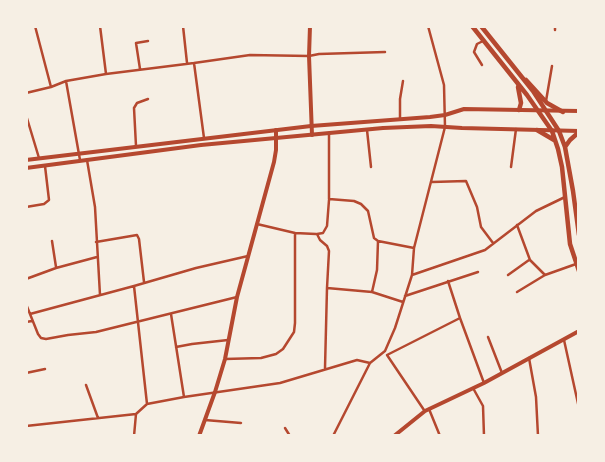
<!DOCTYPE html>
<style>
body{margin:0}
#map{position:relative;width:605px;height:462px;overflow:hidden;background:#f6efe4;font-family:Inter,sans-serif}
canvas{display:block}
.frame{position:absolute;inset:0;border:28px solid #f6efe4;pointer-events:none}
</style>
<div id="map">
<canvas width="605" height="462"></canvas>
<div class="frame"></div>
</div>
<script>
const ctx = document.querySelector('canvas').getContext('2d');
ctx.lineJoin = 'round';
const poly = rows => new Path2D(rows.map(r => 'M' + r).join(''));
function stroke(path, color, width, dash) { ctx.strokeStyle = color; ctx.lineWidth = width; ctx.lineCap = dash ? 'butt' : 'round'; ctx.setLineDash(dash || []); ctx.stroke(path); }
const minor = poly([
 [35,26,51,87,66,81,106,74,194,63,204,138],
 [100,26,106,74],
 [183,26,187,63],
 [555,30,555,26],
 [194,63,250,55,309,56,319,54,385,52],
 [482,65,474,52,477,44,483,41],
 [140,69,136,43,148,41],
 [66,81,80,160],
 [26,93,51,87],
 [546,101,552,66],
 [26,115,39,158],
 [400,118,400,99,403,81],
 [367,130,371,167],
 [329,134,329,199,354,201,361,204,368,211,374,238,378,241,377,270,372,292,403,302],
 [136,146,134,108,137,103,148,99],
 [87,160,95,207,100,295],
 [511,167,516,129],
 [432,182,466,181,477,207,481,227,493,243],
 [26,207,44,204,49,200,45,166],
 [517,225,530,260,545,275],
 [295,233,316,234],
 [52,241,56,267],
 [378,241,414,248],
 [96,242,137,235,139,239,144,282],
 [412,275,485,250,536,211,565,197],
 [508,275,529,260],
 [26,279,56,268,97,257],
 [448,281,460,318],
 [327,288,329,251,327,246,320,240,317,234,323,233,327,226,329,200],
 [517,292,545,275,576,264],
 [405,296,478,272],
 [26,304,38,334,41,338,46,339,68,335,96,332,237,297],
 [30,314,134,286,196,268,248,256],
 [171,314,184,397,280,383,357,360,370,363],
 [26,322,32,321],
 [488,337,502,373],
 [564,340,579,408],
 [176,347,192,344,228,340],
 [387,355,460,318,484,383],
 [387,355,424,410],
 [529,358,536,397,538,436],
 [225,359,261,358,276,354,283,349,294,332,295,323,295,233,257,224],
 [325,368,327,288,372,292],
 [26,373,45,369],
 [86,385,98,418],
 [473,388,483,406,484,436],
 [147,404,184,397],
 [429,409,440,436],
 [205,420,241,423],
 [26,426,136,414],
 [285,428,290,436],
 [134,435,144,436],
 [134,436,136,414,147,404,134,286],
 [333,436,370,363,385,351,395,328,412,275,414,248,445,127,444,85,428,26]
]);
const tertiary = poly([
 [310,26,309,56,312,135],
 [199,436,215,392,225,359,237,297,274,162,276,150,276,130],
 [394,436,425,411,484,383,579,331]
]);
const secondary = poly([
 [26,160,311,126,430,117,445,115,464,109,579,111],
 [26,168,201,145,383,128,431,126,462,128,579,131]
]);
const primary = poly([
 [472,26,527,95,552,131,558,149,562,167,570,244,579,271],
 [481,26,533,91,559,131,565,147,573,191,579,235],
 [526,80,547,103,563,112],
 [518,87,521,103,519,110],
 [537,130,554,140],
 [565,147,570,140,579,132]
]);
stroke(minor, '#b5482f', 2.5);
stroke(tertiary, '#b5482f', 4);
stroke(secondary, '#b5482f', 4);
stroke(primary, '#b5482f', 4.5);
</script>
